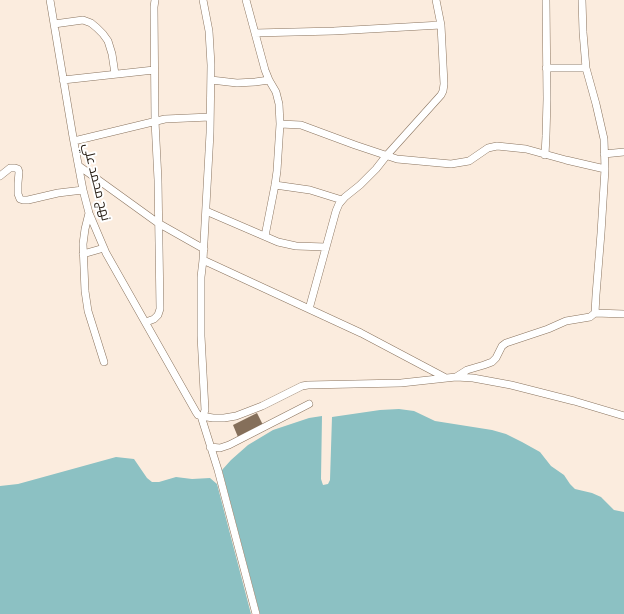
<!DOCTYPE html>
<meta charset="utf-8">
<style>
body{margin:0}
canvas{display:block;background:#fbecde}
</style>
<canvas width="624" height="614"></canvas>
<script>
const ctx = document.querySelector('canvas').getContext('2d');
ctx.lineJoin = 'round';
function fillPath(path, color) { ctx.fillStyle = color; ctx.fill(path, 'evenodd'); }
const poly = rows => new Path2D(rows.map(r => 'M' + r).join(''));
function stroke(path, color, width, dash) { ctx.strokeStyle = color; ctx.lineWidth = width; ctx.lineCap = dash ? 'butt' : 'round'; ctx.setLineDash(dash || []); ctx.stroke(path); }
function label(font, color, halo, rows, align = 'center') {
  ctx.font = font + ' "Exo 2",Cairo,sans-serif'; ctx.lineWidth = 4; ctx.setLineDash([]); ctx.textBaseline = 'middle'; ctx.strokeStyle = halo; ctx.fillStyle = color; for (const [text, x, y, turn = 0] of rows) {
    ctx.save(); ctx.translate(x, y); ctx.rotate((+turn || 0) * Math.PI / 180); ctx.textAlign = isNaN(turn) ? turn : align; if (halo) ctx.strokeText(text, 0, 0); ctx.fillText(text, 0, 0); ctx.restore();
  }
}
const water = poly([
 [399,409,414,411,435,421,492,430,506,434,522,442,540,452,551,466,564,475,570,484,575,489,592,493,601,497,614,510,624,512,624,614,260,614,222,470,231,460,248,445,273,430,309,418,322,416,321,479,323,485,328,484,330,480,332,417,380,410],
 [116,457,134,459,147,478,152,482,159,482,176,477,192,479,210,478,217,484,251,614,0,614,0,486,18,484]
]);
const building = poly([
 [257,413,263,425,238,437,233,425]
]);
const minor = poly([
 [50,0,73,137,83,190,89,213,106,253,196,412,198,415,201,416],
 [203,0,209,31,211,65,210,133,203,260,201,277,201,336,205,410,203,416],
 [246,0,265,70,269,80,276,92,279,104,280,124],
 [582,0,583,32,586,68,596,104,604,139,605,169,601,233,596,295,595,313],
 [54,24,83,20,91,23,97,28,103,34,108,41,112,54,115,74],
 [255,33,334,31,441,25],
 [546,68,586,68],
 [63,80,154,70],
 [211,80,237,83,255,82,269,80],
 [74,141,165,119,210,117],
 [604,154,624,152],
 [545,155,546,136,547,99,546,0],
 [79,166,158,223,204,249],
 [0,176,10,168,15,168,18,169,19,172,18,183,18,194,20,199,23,200,28,200,58,193,83,190],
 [275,185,310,190,342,200],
 [206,211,278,242,296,246,326,247],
 [89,213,85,229,83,244,85,291,88,311,104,362],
 [265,236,275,185,277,171,280,124,301,125,355,145,397,159,451,164,469,161,488,148,497,146,526,149,566,160,605,169],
 [83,254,104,248],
 [203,260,361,333,446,378],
 [309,309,336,211,339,204,345,197,360,185,376,169,387,155,441,95,443,91,444,84,441,25,436,0],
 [146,322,154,319,158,315,160,309,158,180,155,121,154,7,155,0],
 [456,377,467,370,484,365,492,362,496,358,502,346,506,343,548,329,566,321,590,317,595,313,624,314],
 [201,416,213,418,224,418,236,416,262,406,302,386,308,385,401,383,456,377,473,378,511,385,574,401,624,416],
 [201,416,218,470,256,614],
 [210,447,220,448,229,445,309,404]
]);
const streetNames = [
 ["نهج محمد علي",97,182,76]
];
fillPath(water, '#8cc1c3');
fillPath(building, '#856f5a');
stroke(minor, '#8a745f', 8);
stroke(minor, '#fff', 7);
label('13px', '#292017', '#fff', streetNames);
</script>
